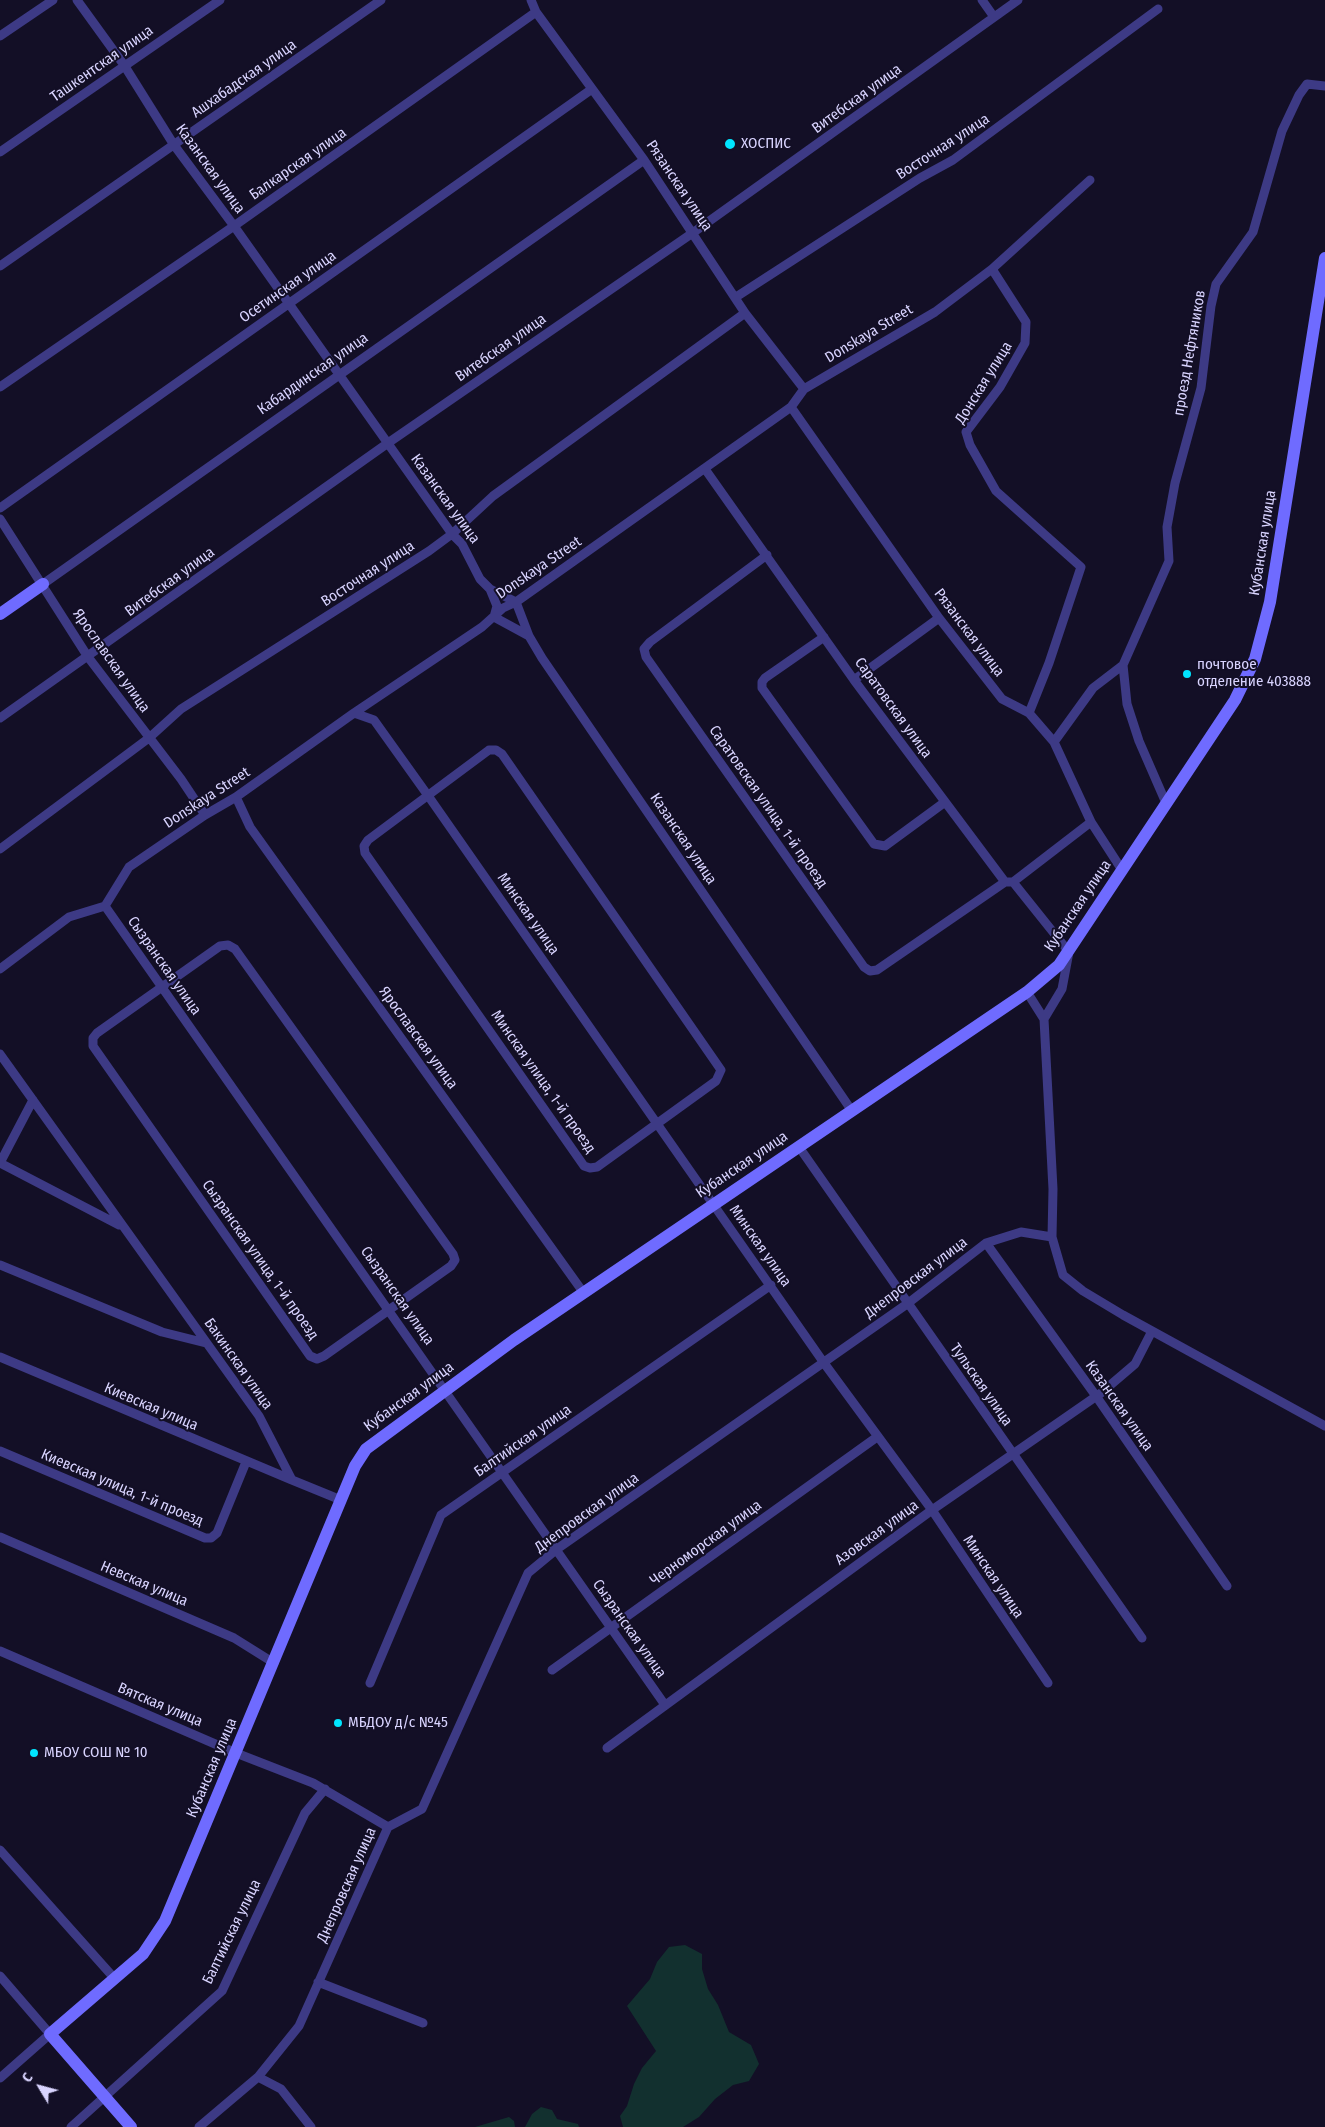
<!DOCTYPE html>
<meta charset="utf-8">
<style>
body{margin:0}
#map{position:relative;width:1325px;height:2127px;overflow:hidden;background:#130f26;font-family:"Fira Sans Condensed",sans-serif}
canvas{display:block}
.north{position:absolute;left:15px;top:2062px;width:50px;height:50px;-webkit-text-stroke:4px #130f26;paint-order:stroke;rotate:307deg;font-size:14px;font-weight:700;line-height:20px;text-align:center;color:#d9d4ff}
.north::after{content:'';display:block;margin:auto;width:18px;height:22px;background:#d9d4ff;clip-path:polygon(50% 0,100% 100%,50% 72%,0 100%)}
</style>
<div id="map">
<canvas width="1325" height="2127"></canvas>
<div class="north">С</div>
</div>
<script>
const ctx = document.querySelector('canvas').getContext('2d');
ctx.lineJoin = 'round';
function fillPath(path, color) { ctx.fillStyle = color; ctx.fill(path, 'evenodd'); }
const poly = rows => new Path2D(rows.map(r => 'M' + r).join(''));
function stroke(path, color, width, dash) { ctx.strokeStyle = color; ctx.lineWidth = width; ctx.lineCap = dash ? 'butt' : 'round'; ctx.setLineDash(dash || []); ctx.stroke(path); }
function label(font, color, halo, rows, align = 'center') {
  ctx.font = font + ' "Fira Sans Condensed",sans-serif'; ctx.lineWidth = 4; ctx.setLineDash([]); ctx.textBaseline = 'middle'; ctx.strokeStyle = halo; ctx.fillStyle = color; for (const [text, x, y, turn = 0] of rows) {
    ctx.save(); ctx.translate(x, y); ctx.rotate((+turn || 0) * Math.PI / 180); ctx.textAlign = isNaN(turn) ? turn : align; if (halo) ctx.strokeText(text, 0, 0); ctx.fillText(text, 0, 0); ctx.restore();
  }
}
const green = poly([
 [685,1945,702,1954,702,1969,708,1989,718,2005,729,2032,751,2045,759,2064,749,2081,733,2085,715,2099,699,2117,683,2127,623,2127,620,2116,627,2106,634,2084,642,2068,656,2051,627,2006,650,1979,657,1962,669,1947],
 [541,2107,552,2110,557,2119,578,2124,579,2127,525,2127,532,2114],
 [509,2117,514,2121,515,2127,475,2127]
]);
const street = poly([
 [77,0,124,65,174,145,234,226,452,534,462,544,480,579,490,589,516,602,529,636,542,658,852,1111],
 [531,0,536,12,644,160,745,313,804,389],
 [982,0,994,17],
 [0,36,53,0],
 [0,152,220,0],
 [0,266,381,0],
 [992,269,1026,322,1025,343,1000,387,966,432,970,445,996,491,1081,567,1049,663,1029,713],
 [736,297,920,178,953,160,1158,9],
 [0,387,234,226,536,12],
 [791,407,939,618,1002,699,1029,713,1054,742,1091,822,1122,870],
 [705,469,854,680,1005,882,1013,882,1069,952,1062,989,1044,1019,1053,1189,1052,1237,1063,1275,1083,1291,1123,1315,1325,1426],
 [0,508,592,89],
 [0,519,88,657,181,779,205,815],
 [767,555,650,642,644,649,646,657,864,967,870,971,877,970,1005,882],
 [43,584,644,160],
 [490,589,497,606,494,617,529,636],
 [824,637,765,678,762,682,762,688,874,844,885,846,945,802],
 [854,680,939,618],
 [354,713,374,720,429,797,824,1363,932,1510,1048,1683],
 [0,718,388,443,694,232,1018,0],
 [1054,742,1093,688,1123,665],
 [489,750,496,750,502,754,721,1070,716,1081,597,1167,590,1168,584,1166,365,853,364,846,368,840,489,750],
 [236,797,250,827,583,1292],
 [1166,803,1139,741,1127,704,1123,665,1169,561,1167,527,1175,483,1201,388,1211,306,1216,284,1253,232,1282,131,1299,95,1307,84,1325,86],
 [0,849,149,738,181,709,429,551,452,534,493,496,745,313],
 [1013,882,1091,822],
 [105,906,665,1705],
 [228,945,235,949,453,1254,455,1260,451,1266,324,1356,317,1359,310,1356,93,1046,93,1038,97,1033,220,946,228,945],
 [0,969,69,917,105,906,129,867,205,815,236,797,354,713,482,627,503,608,516,602,791,407,804,389,935,312,992,269,1090,180],
 [1027,992,1044,1019],
 [0,1054,259,1416,292,1480,341,1500],
 [799,1147,1142,1638],
 [0,1163,119,1225],
 [0,1163,33,1100],
 [986,1243,1096,1396,1227,1586],
 [0,1265,162,1332,206,1343],
 [0,1357,292,1480],
 [0,1451,205,1538,211,1538,217,1533,246,1462],
 [0,1537,234,1638,274,1663],
 [0,1651,236,1753,313,1783,388,1827],
 [552,1670,877,1437],
 [370,1683,441,1515,771,1285],
 [607,1748,932,1510,1101,1393,1135,1364,1152,1331],
 [0,1850,115,1979],
 [0,1976,50,2034,0,2078],
 [318,1982,423,2023],
 [258,2077,281,2089,311,2127],
 [71,2127,222,1991,305,1813,325,1789],
 [199,2127,258,2077,299,2026,388,1827,422,1809,528,1573,557,1549,907,1304,986,1243,1021,1232,1052,1237]
]);
const secondary = poly([
 [0,614,43,584],
 [131,2127,50,2034,143,1954,165,1921,355,1466,366,1449,514,1340,1027,992,1059,965,1235,700,1255,659,1270,602,1325,258]
]);
const markers = [
 [730,144,6,"#00e5ff"],
 [1187,674,5,"#00e5ff"],
 [338,1723,5,"#00e5ff"],
 [34,1753,5,"#00e5ff"]
];
const streetNames = [
 ["Ташкентская улица",102,64,-35],
 ["Ашхабадская улица",244,79,-35],
 ["Витебская улица",857,99,-36],
 ["Восточная улица",943,147,-33],
 ["Балкарская улица",298,164,-35],
 ["Казанская улица",210,169,54],
 ["Рязанская улица",679,186,56],
 ["Осетинская улица",288,287,-35],
 ["Donskaya Street",869,334,-31],
 ["Витебская улица",501,348,-35],
 ["проезд Нефтяников",1190,353,-80],
 ["Кабардинская улица",313,374,-35],
 ["Донская улица",984,383,-58],
 ["Казанская улица",445,499,54],
 ["Кубанская улица",1263,543,-81],
 ["Donskaya Street",539,568,-34],
 ["Восточная улица",368,574,-33],
 ["Витебская улица",170,582,-36],
 ["Рязанская улица",969,633,53],
 ["Ярославская улица",111,661,55],
 ["Саратовская улица",893,708,54],
 ["Donskaya Street",207,798,-33],
 ["Саратовская улица, 1-й проезд",768,807,55],
 ["Казанская улица",683,839,56],
 ["Кубанская улица",1078,906,-56],
 ["Минская улица",528,914,55],
 ["Сызранская улица",164,966,55],
 ["Ярославская улица",418,1038,54],
 ["Минская улица, 1-й проезд",543,1082,55],
 ["Кубанская улица",742,1165,-34],
 ["Минская улица",760,1246,55],
 ["Сызранская улица, 1-й проезд",260,1260,55],
 ["Днепровская улица",916,1278,-37],
 ["Сызранская улица",397,1296,55],
 ["Бакинская улица",238,1364,55],
 ["Тульская улица",981,1385,55],
 ["Кубанская улица",409,1397,-36],
 ["Казанская улица",1119,1406,55],
 ["Киевская улица",151,1407,23],
 ["Балтийская улица",523,1441,-35],
 ["Киевская улица, 1-й проезд",122,1488,23],
 ["Днепровская улица",587,1513,-36],
 ["Азовская улица",877,1533,-36],
 ["Черноморская улица",706,1543,-36],
 ["Минская улица",993,1577,56],
 ["Невская улица",144,1584,23],
 ["Сызранская улица",629,1629,55],
 ["Вятская улица",160,1705,23],
 ["Кубанская улица",212,1768,-67],
 ["Днепровская улица",347,1885,-66],
 ["Балтийская улица",232,1932,-64]
];
const poiNames = [
 ["ХОСПИС",741,144],
 ["почтовое",1197,665],
 ["отделение 403888",1197,682],
 ["МБДОУ д/с №45",348,1723],
 ["МБОУ СОШ № 10",44,1753]
];
fillPath(green, '#12302f');
stroke(street, '#3d3a85', 9);
stroke(secondary, '#6f6bff', 12);
for (const [x, y, r, color] of markers) { const dot = new Path2D(); dot.arc(x, y, r, 0, 2 * Math.PI); ctx.fillStyle = color; ctx.fill(dot); stroke(dot, '#130f26', 2); }
label('15px', '#d9d4ff', '#130f26', streetNames);
label('15px', '#d9d4ff', '#130f26', poiNames, 'left');
</script>
